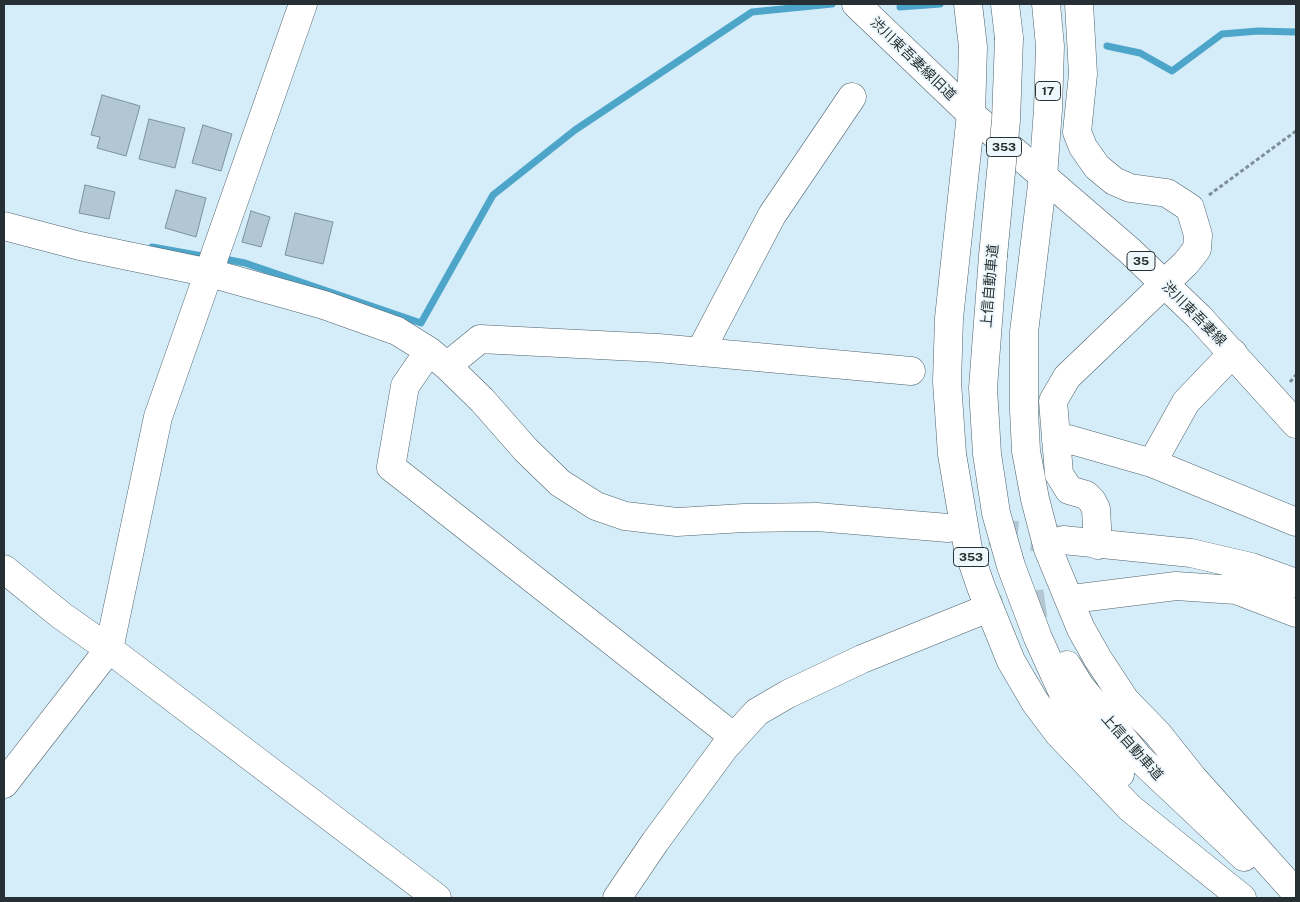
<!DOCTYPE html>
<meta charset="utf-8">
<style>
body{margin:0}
#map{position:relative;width:1300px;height:902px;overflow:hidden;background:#d5edf9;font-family:"Public Sans",sans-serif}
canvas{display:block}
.frame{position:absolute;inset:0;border:5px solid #262f33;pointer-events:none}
</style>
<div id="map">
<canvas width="1300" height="902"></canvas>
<div class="frame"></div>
</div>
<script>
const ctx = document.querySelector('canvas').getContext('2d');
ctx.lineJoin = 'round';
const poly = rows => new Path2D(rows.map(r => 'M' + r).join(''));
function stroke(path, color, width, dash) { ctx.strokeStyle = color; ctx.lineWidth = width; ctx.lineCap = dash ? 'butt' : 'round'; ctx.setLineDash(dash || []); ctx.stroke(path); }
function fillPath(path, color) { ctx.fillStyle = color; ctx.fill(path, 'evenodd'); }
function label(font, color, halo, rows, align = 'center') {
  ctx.font = font + ' "Public Sans","Noto Sans JP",sans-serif'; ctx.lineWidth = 4; ctx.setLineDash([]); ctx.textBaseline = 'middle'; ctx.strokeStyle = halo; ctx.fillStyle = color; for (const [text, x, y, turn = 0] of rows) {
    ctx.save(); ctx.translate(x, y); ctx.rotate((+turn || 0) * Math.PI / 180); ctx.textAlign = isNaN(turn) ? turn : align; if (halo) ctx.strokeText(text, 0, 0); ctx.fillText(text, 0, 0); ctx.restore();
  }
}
const stream = poly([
 [900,7,940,4],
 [1107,46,1140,53,1172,71,1222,34,1258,31,1296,32],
 [152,247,208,257],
 [219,258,245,263,421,323,493,195,575,130,752,12,832,4]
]);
const building = poly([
 [102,95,140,106,126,156,97,148,100,137,91,135,102,95],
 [149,119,185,128,175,168,139,159,149,119],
 [203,125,232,134,221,171,192,163,203,125],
 [85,185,115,192,109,219,79,213,85,185],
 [176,190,206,198,196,237,165,228,176,190],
 [251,211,270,217,261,247,242,242,251,211],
 [295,213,333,222,323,264,285,255,295,213]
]);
const minorTunnel = poly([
 [948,528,1063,540],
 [976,613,1080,598]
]);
const path = poly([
 [1209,195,1296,131],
 [1290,382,1296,375]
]);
const minor = poly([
 [856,4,971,114],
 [1079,4,1083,74,1077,132,1083,147,1097,167,1114,181,1130,188,1167,193,1190,208,1198,235,1197,249,1186,263,1067,377,1053,401,1059,474,1069,490,1086,495,1092,501,1096,509,1098,545],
 [4,226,80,246,210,273,324,305,397,331,429,351,447,366,482,400,526,450,560,483,596,506,625,516,677,522,744,518,817,517,948,528],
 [429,351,405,386,391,467,734,737],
 [700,352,772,215,852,97],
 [447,366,480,339,658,348,911,371],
 [1056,440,1068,439,1152,463,1296,522],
 [1152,463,1186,402,1233,353],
 [1063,540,1191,553,1251,567,1296,583],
 [4,569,62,616,109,649,437,898],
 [1080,598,1176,586,1236,590,1296,613],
 [4,784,109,649,158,417,303,4],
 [617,898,655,842,725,747,757,712,788,694,862,659,976,613]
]);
const major = poly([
 [971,114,1130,251,1199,317,1296,424]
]);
const highway = poly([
 [968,4,973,47,971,114,949,318,947,382,952,454,968,549,981,587,1011,661,1035,702,1059,734,1130,808,1242,898],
 [1005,4,1009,38],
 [1046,4,1050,46,1048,109,1043,177,1024,332,1024,410,1026,451,1035,499,1048,549,1081,629,1098,659,1125,700,1158,734,1193,778,1296,893],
 [993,256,983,388,987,454,996,513,1011,566,1038,638,1063,693,1082,726,1120,774],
 [1067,665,1080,686,1139,758,1244,857]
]);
const highwayBridge = poly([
 [993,256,1006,120,1009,38]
]);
const shields = [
 [1048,91,25],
 [1004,147,35],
 [1141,261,28],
 [971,557,35]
];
const shieldNames = [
 ["17",1048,91],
 ["353",1004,147],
 ["35",1141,261],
 ["353",971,557]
];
const streetNames = [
 ["渋川東吾妻線旧道",913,59,44],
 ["上信自動車道",990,286,-85],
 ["渋川東吾妻線",1194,314,45],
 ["上信自動車道",1132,747,48]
];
stroke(stream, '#4da5ca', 7);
fillPath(building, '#b1c8d3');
stroke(building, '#7c919c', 1);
stroke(minorTunnel, '#b2c7d1', 28, [28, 14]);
stroke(minor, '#4e626c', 29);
stroke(major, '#4e626c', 29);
stroke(highway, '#4e626c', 29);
stroke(path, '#7f8f97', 3, [4, 2.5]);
stroke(minor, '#fff', 28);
stroke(major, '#fff', 28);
stroke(highway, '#fff', 28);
stroke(highwayBridge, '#4e626c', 29, []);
stroke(highwayBridge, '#fff', 28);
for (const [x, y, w] of shields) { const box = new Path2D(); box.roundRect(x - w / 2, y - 9.5, w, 19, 4); ctx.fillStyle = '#eef8fc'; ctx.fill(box); stroke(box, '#262f33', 1); }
label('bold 12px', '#262f33', null, shieldNames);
label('14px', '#262f33', '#eef8fc', streetNames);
</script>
